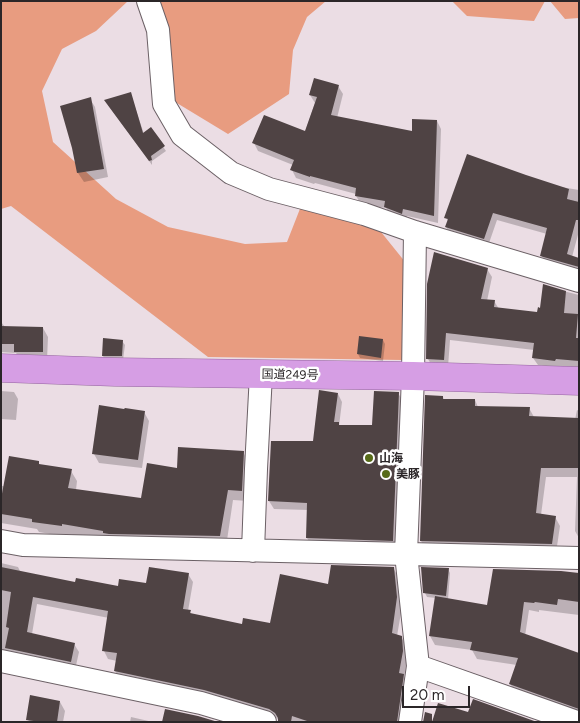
<!DOCTYPE html>
<meta charset="utf-8">
<style>
body{margin:0}
#map{position:relative;width:580px;height:723px;overflow:hidden;background:#ebdde4;font-family:Figtree,sans-serif}
canvas{display:block}
.frame{position:absolute;inset:0;border:2px solid #2b2628;pointer-events:none}
.scale{position:absolute;left:402px;top:686px;width:68px;height:22px;box-sizing:border-box;border:2px solid #2b2628;border-top:0;padding-left:6px;font-size:15px;line-height:18px;white-space:nowrap;color:#2b2628;-webkit-text-stroke:4px #fff;paint-order:stroke}
</style>
<div id="map">
<canvas width="580" height="723"></canvas>
<div class="frame"></div>
<div class="scale">20 m</div>
</div>
<script>
const ctx = document.querySelector('canvas').getContext('2d');
ctx.lineJoin = 'round';
function fillPath(path, color) { ctx.fillStyle = color; ctx.fill(path, 'evenodd'); }
const poly = rows => new Path2D(rows.map(r => 'M' + r).join(''));
function stroke(path, color, width, dash) { ctx.strokeStyle = color; ctx.lineWidth = width; ctx.lineCap = dash ? 'butt' : 'round'; ctx.setLineDash(dash || []); ctx.stroke(path); }
function label(font, color, halo, rows, align = 'center') {
  ctx.font = font + ' Figtree,"Noto Sans JP",sans-serif'; ctx.lineWidth = 5; ctx.setLineDash([]); ctx.textBaseline = 'middle'; ctx.strokeStyle = halo; ctx.fillStyle = color; for (const [text, x, y, turn = 0] of rows) {
    ctx.save(); ctx.translate(x, y); ctx.rotate((+turn || 0) * Math.PI / 180); ctx.textAlign = isNaN(turn) ? turn : align; if (halo) ctx.strokeText(text, 0, 0); ctx.fillText(text, 0, 0); ctx.restore();
  }
}
const green = poly([
 [1,1,128,1,96,31,62,49,42,91,53,142,116,199,168,227,245,244,287,242,305,196,377,227,410,268,402,360,208,357,11,206,1,209],
 [158,1,326,1,307,17,293,50,289,94,228,134,162,94],
 [452,1,545,1,534,21,467,16],
 [550,1,579,1,579,18,565,19]
]);
const shadow = poly([
 [338,86,343,94,337,118,413,133,437,121,441,129,438,223,407,216,406,221,390,215,386,208,361,204,356,196,356,194,315,183,314,184,296,178,292,170,293,165,258,151,254,143,305,132,315,103,310,95],
 [132,98,144,134,151,129,166,151,152,161,152,165,108,105],
 [90,99,95,107,108,177,84,182,78,173,74,148],
 [555,186,579,190,579,231,572,257,579,259,579,273,546,263,541,255,547,234,497,220,488,246,451,235,446,227,448,221,446,218],
 [487,269,492,277,487,301,494,301,499,309,539,314,541,309,544,286,579,295,579,368,560,366,559,368,538,365,533,358,534,350,450,340,448,367,432,366,428,359],
 [1,322,5,327,43,328,48,337,47,360,21,360,16,353,1,352],
 [383,340,385,344,383,361,360,358,358,354],
 [122,341,125,345,123,360,105,360,103,356],
 [1,391,14,392,18,399,16,420,1,419],
 [398,393,403,401,397,548,312,546,307,538,308,510,274,509,269,501,314,442,338,394,342,402,339,426,373,427],
 [443,397,444,400,475,400,478,407,529,408,534,417,575,420,577,410,579,411,579,538,575,531,577,477,546,477,541,515,555,517,560,526,556,553,426,550,421,541],
 [144,412,149,421,142,468,99,463,94,454],
 [243,452,249,463,248,501,233,500,226,547,108,541,68,534,67,537,39,532,37,529,1,523,1,486,5,486,40,465,71,471,77,481,76,490,142,500,178,470],
 [1,563,18,567,21,573,76,584,119,588,147,585,188,574,193,582,188,611,190,611,192,615,243,626,271,625,329,586,393,568,398,576,402,607,397,636,401,637,406,645,407,660,404,677,408,683,403,722,296,722,281,718,280,721,275,717,120,679,115,671,117,661,108,659,104,651,109,618,37,604,32,634,74,644,79,652,75,670,1,657],
 [448,569,450,573,448,600,488,606,579,575,579,615,539,610,539,612,529,610,525,636,579,655,579,715,516,693,510,684,517,665,477,659,472,650,435,645,430,636,436,598,427,597,425,593],
 [60,702,65,711,63,722,29,722,28,719],
 [131,717,153,722,130,722]
]);
const building = poly([
 [314,78,339,85,331,115,412,131,412,119,437,120,434,216,403,209,402,214,384,207,385,201,355,196,356,188,310,176,310,177,290,170,294,160,252,143,264,115,305,131,317,97,309,95],
 [131,92,143,133,151,127,165,146,151,156,152,160,149,161,104,100],
 [91,97,104,169,77,173,72,148,60,106],
 [467,154,526,175,569,189,567,199,579,202,579,220,576,220,567,254,579,258,579,267,540,256,547,228,493,213,484,239,445,227,448,219,444,218],
 [434,252,488,268,481,299,495,300,494,307,537,312,538,307,540,308,543,284,566,291,564,313,578,314,576,338,579,338,579,361,556,359,555,361,532,358,534,343,446,333,444,360,426,359,427,284],
 [1,326,43,327,43,352,14,352,14,344,1,344],
 [359,336,383,339,381,358,357,354],
 [103,338,123,340,122,356,102,356],
 [319,390,338,393,334,422,339,422,339,425,372,425,374,391,399,392,393,541,306,538,307,503,268,501,271,441,313,441],
 [425,395,443,396,443,399,475,399,475,406,530,407,529,416,579,418,579,468,541,468,536,513,556,516,552,544,420,541],
 [99,405,124,409,125,408,145,411,138,460,92,454],
 [178,447,244,451,242,491,228,490,220,536,109,534,103,533,103,531,62,524,62,526,32,522,32,519,1,514,1,499,9,456,39,461,39,464,72,469,68,488,141,498,147,463,177,468],
 [331,565,394,567,397,597,392,633,402,636,403,651,399,673,404,674,397,722,310,722,292,716,291,722,278,722,278,718,275,713,269,709,204,690,114,671,117,653,102,651,108,611,33,597,27,632,75,643,71,662,5,648,9,628,6,627,11,592,1,590,1,567,75,582,76,578,118,586,119,579,146,583,149,567,189,573,183,609,191,610,190,613,242,624,243,618,270,623,280,574,328,584],
 [421,567,449,568,446,596,423,593],
 [493,569,561,571,579,573,579,602,558,599,557,605,535,602,534,603,524,602,520,632,579,653,579,709,509,684,518,658,470,650,472,642,429,636,435,596,487,605],
 [30,695,60,701,57,722,41,722,26,720],
 [473,699,537,722,432,722,438,703,468,712],
 [165,709,198,716,218,722,162,722],
 [425,712,432,714,432,722,423,722]
]);
const minor = poly([
 [148,1,158,30,164,104,182,135,231,173,269,189,364,214,415,232,579,281],
 [1,541,23,545,579,558],
 [253,551,256,469,261,374],
 [1,661,201,703,265,722],
 [418,666,577,722],
 [410,722,418,666,406,554,413,376,415,232]
]);
const trunk = poly([
 [1,368,115,372,413,376,579,381]
]);
const markers = [
 [369,458,5,"#576b19"],
 [386,474,5,"#576b19"]
];
const streetNames = [
 ["国道249号",290,375,1]
];
const poiNames = [
 ["山海",379,458],
 ["美豚",396,474]
];
fillPath(green, '#e89c80');
fillPath(shadow, '#0003');
fillPath(building, '#4f4344');
stroke(minor, '#6b6065', 24);
stroke(trunk, '#94649e', 29);
stroke(minor, '#fff', 22);
stroke(trunk, '#d69ee4', 28);
for (const [x, y, r, color] of markers) { const dot = new Path2D(); dot.arc(x, y, r, 0, 2 * Math.PI); ctx.fillStyle = color; ctx.fill(dot); stroke(dot, '#fff', 2); }
label('12px', '#2b2628', '#fff', streetNames);
label('bold 12px', '#2b2628', '#fff', poiNames, 'left');
</script>
